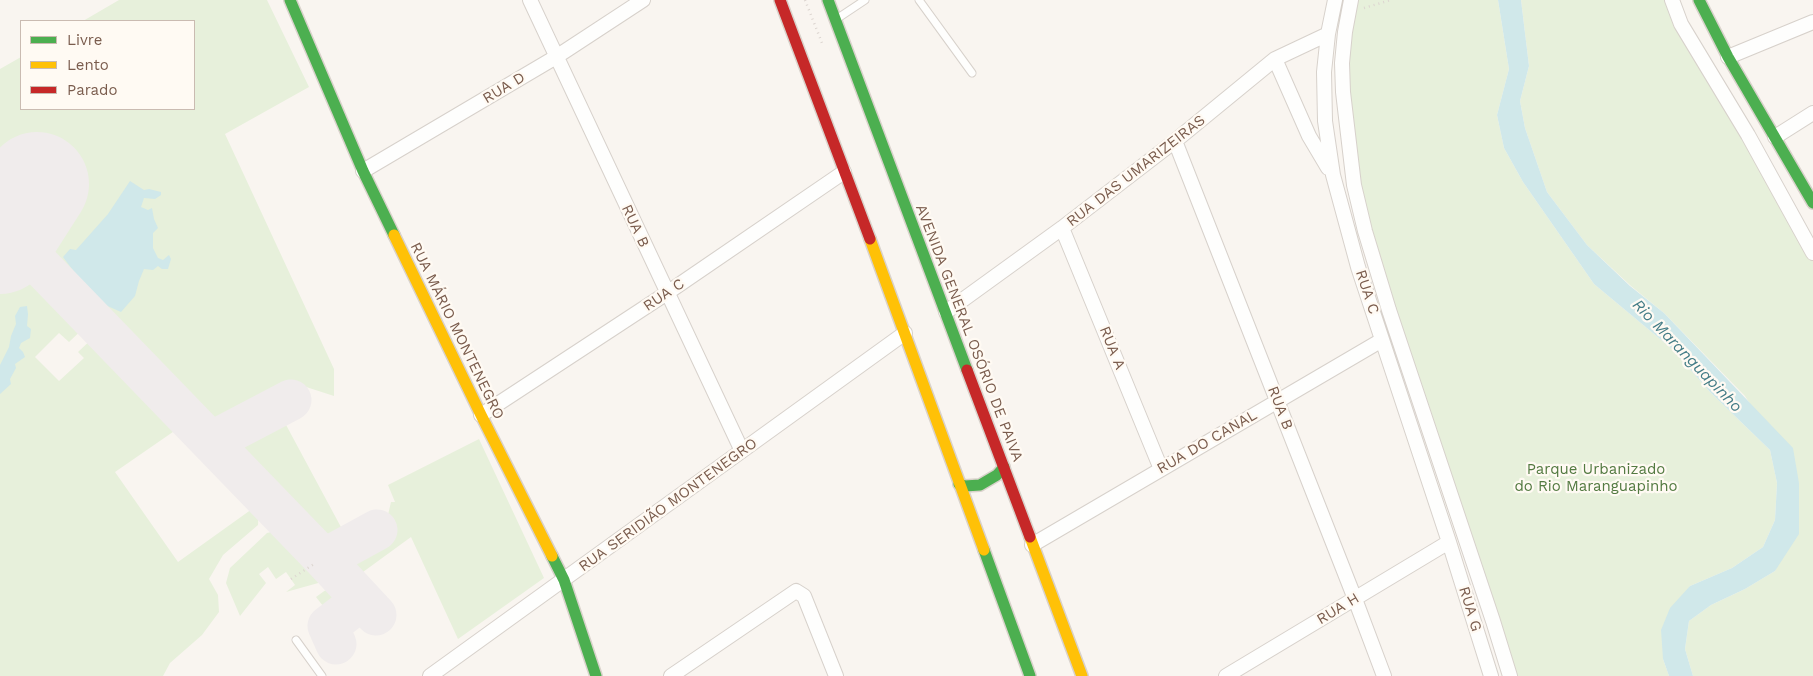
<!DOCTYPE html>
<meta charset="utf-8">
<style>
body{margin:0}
#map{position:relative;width:1813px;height:676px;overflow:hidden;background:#f9f5f0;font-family:"Work Sans",sans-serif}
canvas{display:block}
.legend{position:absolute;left:20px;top:20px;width:175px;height:90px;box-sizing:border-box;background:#fffaf3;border:1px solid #cabbb1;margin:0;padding:6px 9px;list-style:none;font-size:15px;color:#7a5c4d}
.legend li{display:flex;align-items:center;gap:10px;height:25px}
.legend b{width:25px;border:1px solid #cabbb1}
</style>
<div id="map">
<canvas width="1813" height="676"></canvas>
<ul class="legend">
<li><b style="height:6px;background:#4caf50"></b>Livre</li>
<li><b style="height:6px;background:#ffc107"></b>Lento</li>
<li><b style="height:6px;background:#c62828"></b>Parado</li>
</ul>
</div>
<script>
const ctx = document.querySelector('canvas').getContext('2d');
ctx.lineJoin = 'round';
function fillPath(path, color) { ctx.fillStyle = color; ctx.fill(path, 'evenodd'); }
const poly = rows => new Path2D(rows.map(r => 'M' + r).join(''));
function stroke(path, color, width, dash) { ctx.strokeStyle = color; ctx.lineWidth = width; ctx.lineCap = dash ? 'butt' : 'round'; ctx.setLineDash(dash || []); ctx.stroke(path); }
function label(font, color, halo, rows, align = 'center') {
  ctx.font = font + ' "Work Sans",sans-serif'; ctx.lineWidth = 4.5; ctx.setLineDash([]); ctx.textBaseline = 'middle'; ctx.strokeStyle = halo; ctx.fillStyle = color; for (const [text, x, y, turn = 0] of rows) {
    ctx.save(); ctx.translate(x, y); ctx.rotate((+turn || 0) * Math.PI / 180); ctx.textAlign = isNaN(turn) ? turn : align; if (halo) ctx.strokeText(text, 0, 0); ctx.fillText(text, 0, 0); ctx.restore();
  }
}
const green = poly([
 [119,0,267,0,309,87,225,134,334,369,334,396,300,385,222,428,210,429,26,237,53,197,21,172,0,205,0,69,21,57,21,109,194,109,194,21,83,21],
 [1351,0,1498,0,1509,69,1497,115,1504,148,1523,182,1594,284,1672,349,1710,392,1770,450,1777,483,1775,520,1763,547,1732,568,1690,586,1663,659,1669,676,1510,676,1389,310,1346,127],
 [1521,0,1672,0,1813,253,1813,676,1693,676,1685,649,1689,621,1711,605,1745,589,1775,571,1799,483,1745,396,1664,313,1631,286,1587,245,1547,192,1525,128,1520,101,1529,66],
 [15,269,36,271,88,324,69,342,59,333,35,357,59,381,84,358,78,352,97,334,183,425,115,472,178,562,259,504,258,525,223,555,209,579,218,595,219,612,202,635,170,663,163,676,0,676,0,278,4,272],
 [276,413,283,426,285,423,342,529,366,522,363,532,331,549,321,545,225,445,226,440],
 [479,439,544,578,458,639,411,537,363,572,367,577,365,578,357,578,344,572,335,560,384,532,391,502,395,502,388,485],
 [283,529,329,580,286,592,295,585,286,572,276,579,268,567,259,574,266,583,240,616,226,583,230,568,267,533],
 [334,584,347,598,345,602,335,609,328,609,323,606,316,597]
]);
const water = poly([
 [1498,0,1521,0,1529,66,1520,101,1525,128,1547,192,1587,245,1630,286,1664,313,1793,448,1799,483,1799,534,1775,571,1745,589,1711,605,1689,621,1685,649,1693,676,1669,676,1663,659,1661,630,1670,608,1690,586,1732,568,1763,547,1775,520,1777,483,1770,450,1710,392,1672,349,1594,284,1523,182,1504,148,1497,115,1509,69],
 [130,181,144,190,149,189,161,192,161,195,155,199,144,198,141,207,148,210,152,208,154,219,158,228,153,233,153,248,158,258,163,260,169,255,171,259,168,269,162,269,158,266,153,270,144,269,139,281,135,296,121,312,96,301,63,257,70,249,76,250,108,214],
 [27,306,28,314,27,326,31,329,30,338,21,343,19,348,23,352,25,357,15,364,16,368,10,379,11,384,0,394,0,365,9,347,11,336,16,324,15,316,20,307]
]);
const taxiway = poly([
 [0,250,11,247,20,248,30,255,324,559,377,530],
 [211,442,291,400],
 [324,559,376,615],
 [336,644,328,626,362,600]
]);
const runway = poly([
 [0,242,37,184]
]);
const path = poly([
 [805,0,822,43],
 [1364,8,1391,0],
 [291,579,314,564]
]);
const lane = poly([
 [919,0,972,73],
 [838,18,865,0],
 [296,640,322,676]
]);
const street = poly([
 [530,0,742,451],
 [1335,0,1328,34,1324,72,1325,121,1333,175,1358,267,1449,542,1491,676],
 [1351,0,1345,32,1342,63,1343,92,1354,185,1365,231,1389,310,1493,621,1510,676],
 [1672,0,1681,24,1748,135,1813,253],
 [1728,57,1813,22],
 [1275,59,1309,136,1328,168],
 [1775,137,1813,113],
 [1175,141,1355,599,1384,676],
 [363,171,556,57,643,0],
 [1062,228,1161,469],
 [946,312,1062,228,1175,141,1275,59,1328,34],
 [481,415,667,293,844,172],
 [1032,545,1382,340],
 [430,676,905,333],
 [671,676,796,591,804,596,836,676],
 [1226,676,1449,542]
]);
const fast = poly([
 [290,0,363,171,394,235],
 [828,0,967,370],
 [1699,0,1728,57,1813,203],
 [959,484,965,486,980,485,997,475,1004,467],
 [984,550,1030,676],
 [552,556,564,580,596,676]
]);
const slow = poly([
 [394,235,481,415,552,556],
 [870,239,984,550],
 [1030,537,1082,676]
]);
const jam = poly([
 [780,0,870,239],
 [967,370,1030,537]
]);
const streetNames = [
 ["RUA D",504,88,-31],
 ["RUA DAS UMARIZEIRAS",1136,171,-38],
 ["RUA B",635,226,65],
 ["RUA C",1367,292,72],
 ["RUA C",664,295,-34],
 ["RUA MÁRIO MONTENEGRO",457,331,64],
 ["AVENIDA GENERAL OSÓRIO DE PAIVA",969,333,69],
 ["RUA A",1112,348,68],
 ["RUA B",1280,408,69],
 ["RUA DO CANAL",1207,442,-30],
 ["RUA SERIDIÃO MONTENEGRO",668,505,-36],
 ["RUA H",1338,609,-31],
 ["RUA G",1470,609,73]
];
const parkNames = [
 ["Parque Urbanizado",1596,470],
 ["do Rio Maranguapinho",1596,487]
];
const waterNames = [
 ["Rio Maranguapinho",1687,356,46]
];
fillPath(green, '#e7f0db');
fillPath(water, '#d0e8ea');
stroke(taxiway, '#f0ecec', 41);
stroke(runway, '#f0ecec', 104);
stroke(lane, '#d7d1cb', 9);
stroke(street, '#d7d1cb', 16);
stroke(fast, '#d9d2cb', 14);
stroke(slow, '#d9d2cb', 14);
stroke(jam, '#d9d2cb', 14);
stroke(path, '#dcd5d0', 2.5, [1, 4]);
stroke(lane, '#fefefd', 7);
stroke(street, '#fefefd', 14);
stroke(fast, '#4caf50', 11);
stroke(slow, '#ffc107', 11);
stroke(jam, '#c62828', 11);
label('15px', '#7a5c4d', '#fffaf3', streetNames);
label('15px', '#537a41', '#fffaf3', parkNames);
label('italic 16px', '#437c86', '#fffaf3', waterNames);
</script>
